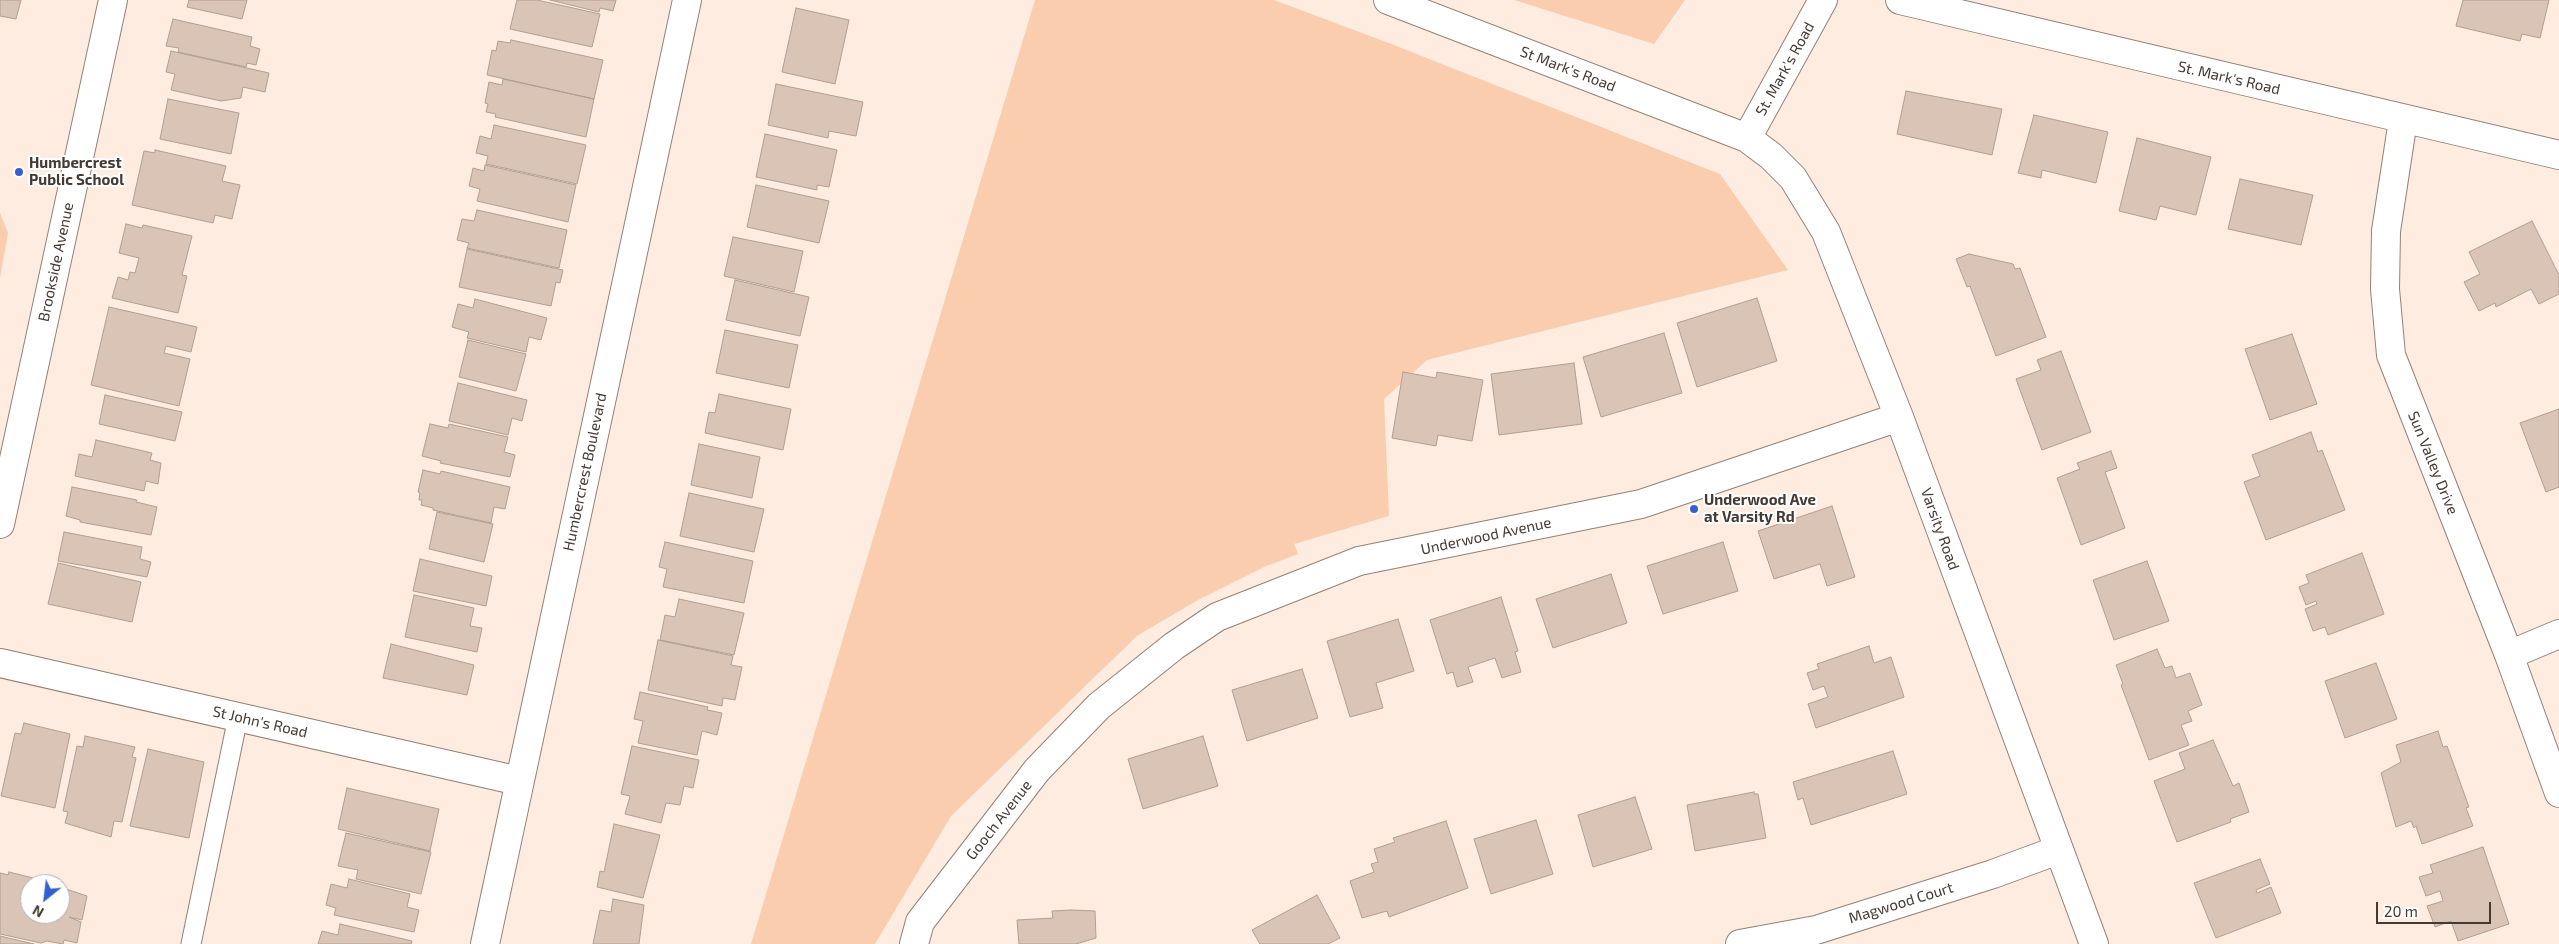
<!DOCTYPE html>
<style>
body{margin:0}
#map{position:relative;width:2559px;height:944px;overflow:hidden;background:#feece1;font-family:"Exo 2",sans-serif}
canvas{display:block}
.north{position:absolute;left:20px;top:874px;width:50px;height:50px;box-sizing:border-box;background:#fff;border:1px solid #b4b0ae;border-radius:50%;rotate:209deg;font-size:14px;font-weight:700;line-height:20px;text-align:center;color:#433a35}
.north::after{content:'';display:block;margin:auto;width:18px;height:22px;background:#355fcf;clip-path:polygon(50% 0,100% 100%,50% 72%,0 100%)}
.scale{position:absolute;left:2376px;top:902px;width:115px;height:22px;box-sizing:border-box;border:2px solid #433a35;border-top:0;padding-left:6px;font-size:15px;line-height:18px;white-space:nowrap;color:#433a35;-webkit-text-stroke:4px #fff;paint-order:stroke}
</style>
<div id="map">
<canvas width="2559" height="944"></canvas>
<div class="north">N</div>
<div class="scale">20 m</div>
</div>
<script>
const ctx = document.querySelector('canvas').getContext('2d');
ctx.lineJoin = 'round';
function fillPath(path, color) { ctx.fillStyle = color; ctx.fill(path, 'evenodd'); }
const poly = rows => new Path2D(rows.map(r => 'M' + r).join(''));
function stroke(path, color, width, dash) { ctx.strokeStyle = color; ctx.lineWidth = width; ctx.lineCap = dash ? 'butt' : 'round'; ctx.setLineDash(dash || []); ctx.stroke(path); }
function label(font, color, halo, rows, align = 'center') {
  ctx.font = font + ' "Exo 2",sans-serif'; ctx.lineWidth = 4; ctx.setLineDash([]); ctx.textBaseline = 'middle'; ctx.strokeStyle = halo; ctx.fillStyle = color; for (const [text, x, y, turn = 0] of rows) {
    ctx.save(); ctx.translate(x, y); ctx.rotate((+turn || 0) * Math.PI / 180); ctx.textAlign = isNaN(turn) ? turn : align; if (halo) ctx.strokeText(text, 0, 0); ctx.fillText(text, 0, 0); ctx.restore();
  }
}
const green = poly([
 [1035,0,1274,0,1394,45,1720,174,1788,270,1427,360,1384,399,1389,516,1294,544,1298,554,1264,567,1196,601,1137,636,951,816,875,944,751,944],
 [1514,0,1685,0,1654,44],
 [0,213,8,233,0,278]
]);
const building = poly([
 [0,0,21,0,16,19,0,16,0,0],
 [189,0,247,0,242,19,187,7,189,0],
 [517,0,537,0,600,14,592,47,510,29,517,0],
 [550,0,616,0,613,11,600,8,599,12,550,0],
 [2463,0,2549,0,2540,38,2522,34,2520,41,2456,26,2463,0],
 [796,8,849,20,835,84,782,72,796,8],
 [173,19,252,37,250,46,260,49,256,65,247,63,246,67,178,52,179,48,166,46,173,19],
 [511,40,603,60,594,99,487,75,492,50,496,51,498,41,510,43,511,40],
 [171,51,269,73,265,92,243,87,241,98,221,101,171,90,175,74,166,72,171,51],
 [503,79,594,99,586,137,495,117,496,114,486,112,488,104,485,103,489,82,502,85,503,79],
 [776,84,863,102,856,136,829,131,828,138,768,125,776,84],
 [1906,91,2002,109,1992,155,1897,134,1906,91],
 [168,99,239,113,231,154,160,139,168,99],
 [2034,115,2108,132,2096,183,2042,170,2041,178,2018,173,2034,115],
 [494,125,586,145,577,184,486,164,488,156,476,153,480,136,491,139,494,125],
 [765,134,837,150,829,187,817,185,817,190,756,177,765,134],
 [2137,138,2211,157,2196,215,2160,206,2156,220,2119,211,2137,138],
 [155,150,226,166,222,181,240,185,232,219,215,215,213,223,132,205,144,151,155,153,155,150],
 [485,165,576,185,568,222,477,201,480,189,469,186,473,168,484,171,485,165],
 [2240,179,2313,195,2301,245,2228,229,2240,179],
 [756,185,829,201,819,243,747,227,756,185],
 [477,210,567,230,559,268,467,248,469,243,457,240,462,219,474,221,477,210],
 [2532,221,2559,275,2559,294,2539,304,2531,289,2496,307,2495,303,2479,311,2464,282,2480,274,2469,252,2532,221],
 [126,224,142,228,143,225,192,236,182,275,187,276,178,313,112,298,118,277,128,280,130,272,135,273,139,258,119,253,126,224],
 [733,237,803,251,794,292,724,276,733,237],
 [467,249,563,270,560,283,556,282,551,306,459,287,467,249],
 [1969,254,2013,264,2015,269,2020,268,2046,337,1996,356,1970,286,1967,287,1956,259,1969,254],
 [735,280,809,297,800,336,726,320,735,280],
 [1757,298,1777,361,1697,387,1677,323,1757,298],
 [475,299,547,318,541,340,529,337,526,352,467,338,469,332,452,327,458,304,473,308,475,299],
 [109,307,197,327,191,352,166,346,164,353,190,359,179,406,91,385,109,307],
 [725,330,798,345,789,388,716,373,725,330],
 [1664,333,1682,393,1601,417,1583,357,1664,333],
 [2292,334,2317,404,2270,420,2245,349,2292,334],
 [468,340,526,354,516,391,459,377,468,340],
 [2061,351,2091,432,2042,450,2016,379,2041,370,2037,360,2061,351],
 [1574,363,1582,424,1499,435,1491,374,1574,363],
 [1403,372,1436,378,1437,372,1483,380,1472,441,1438,435,1436,446,1392,438,1403,372],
 [458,383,527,400,522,421,512,418,508,435,449,421,458,383],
 [719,394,791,409,783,450,705,433,709,412,715,413,719,394],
 [105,395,182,412,175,441,99,424,105,395],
 [2559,409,2559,487,2546,492,2520,423,2559,409],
 [430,424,448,428,449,424,508,437,504,452,515,455,510,477,440,463,441,461,422,456,430,424],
 [2311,432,2318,452,2322,450,2345,510,2266,540,2244,482,2260,476,2252,455,2311,432],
 [96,440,152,453,150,460,161,463,158,484,146,481,144,491,75,476,79,454,92,457,96,440],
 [699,444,760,457,752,498,691,485,699,444],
 [2111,451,2117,468,2105,472,2125,528,2081,545,2057,478,2080,469,2077,463,2111,451],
 [423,470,440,474,441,471,510,487,505,509,494,507,491,523,433,510,433,508,421,505,422,500,419,500,420,493,418,492,423,470],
 [72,487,137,500,136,502,157,507,151,535,80,522,80,520,66,516,72,487],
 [689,493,764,509,754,552,680,536,689,493],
 [1832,506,1855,577,1827,586,1820,564,1774,579,1758,531,1832,506],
 [437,512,493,524,484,562,429,549,437,512],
 [64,532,142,547,140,559,151,562,147,577,58,561,64,532],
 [665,542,753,561,744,603,663,587,667,569,659,567,665,542],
 [1723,542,1738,591,1663,614,1647,566,1723,542],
 [2362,553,2384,614,2328,635,2325,627,2313,631,2305,609,2317,604,2316,601,2306,605,2299,587,2309,583,2306,575,2362,553],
 [420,559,492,576,486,606,413,591,420,559],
 [2147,561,2169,621,2114,640,2093,580,2147,561],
 [58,563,141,582,132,622,48,604,58,563],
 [1611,574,1627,623,1553,648,1536,599,1611,574],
 [414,595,474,608,470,626,482,628,477,652,405,637,414,595],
 [1501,597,1518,651,1515,652,1521,672,1502,678,1495,658,1468,667,1473,682,1457,687,1453,672,1447,674,1430,620,1501,597],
 [679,599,744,613,734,655,660,640,665,615,675,617,679,599],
 [1398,619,1414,671,1376,683,1383,708,1350,717,1327,641,1398,619],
 [658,640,733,656,731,665,742,667,735,700,723,698,722,706,648,690,658,640],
 [391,644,474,665,467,695,383,678,391,644],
 [1869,646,1874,663,1891,657,1904,697,1816,728,1808,704,1828,697,1824,686,1813,690,1807,673,1819,669,1817,664,1869,646],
 [2157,649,2165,668,2172,666,2176,678,2190,673,2202,705,2188,711,2192,721,2181,725,2189,745,2149,760,2121,685,2123,684,2116,665,2157,649],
 [2376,663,2397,719,2345,738,2325,681,2376,663],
 [1302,669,1318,718,1247,741,1232,690,1302,669],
 [640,692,708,707,707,710,722,713,717,735,702,731,697,755,638,743,643,721,634,719,640,692],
 [24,723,70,734,55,808,1,796,15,733,21,734,24,723],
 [2438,731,2443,747,2447,746,2469,807,2466,808,2473,826,2422,844,2416,826,2414,828,2411,821,2396,827,2381,773,2401,762,2396,745,2438,731],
 [85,736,135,747,132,757,136,758,122,822,114,821,111,837,65,823,68,812,63,811,77,746,83,747,85,736],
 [1203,736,1218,786,1143,809,1128,759,1203,736],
 [2213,740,2233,786,2239,783,2249,812,2230,819,2231,822,2177,842,2154,781,2185,769,2179,753,2213,740],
 [632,746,699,760,693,788,684,786,680,805,666,803,661,823,625,814,630,796,621,794,632,746],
 [148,749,204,762,189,838,130,826,148,749],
 [1893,751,1907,794,1811,825,1803,798,1798,800,1793,782,1893,751],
 [347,788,439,809,430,851,338,829,347,788],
 [1754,792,1754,794,1758,794,1766,838,1695,851,1687,805,1754,792],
 [1635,797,1652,849,1593,867,1578,815,1635,797],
 [1536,820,1553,874,1491,894,1474,839,1536,820],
 [1446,821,1468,888,1389,917,1387,911,1362,918,1350,881,1374,872,1371,864,1378,862,1374,849,1395,842,1393,838,1446,821],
 [614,824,660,835,643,898,597,887,600,871,604,872,614,824],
 [346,833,431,852,421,894,356,879,358,870,338,866,346,833],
 [2483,847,2509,924,2458,941,2451,921,2435,927,2427,906,2443,901,2440,891,2426,896,2419,877,2433,873,2430,865,2483,847],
 [2260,859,2270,884,2256,890,2257,893,2271,887,2281,913,2216,938,2194,883,2260,859],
 [9,872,57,884,30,884,30,914,60,914,60,887,87,896,82,920,69,917,81,922,77,943,64,940,63,944,47,941,41,943,0,934,0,873,8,875,9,872],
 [349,879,410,894,407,907,419,910,414,932,334,915,336,908,326,905,331,884,347,888,349,879],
 [1317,895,1340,938,1328,944,1260,944,1252,930,1317,895],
 [613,899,644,905,639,944,593,944,600,910,611,912,613,899],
 [1071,910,1095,911,1096,938,1076,944,1019,944,1017,920,1053,918,1052,911,1071,910],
 [340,924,412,941,411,944,318,944,322,931,338,935,340,924],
 [0,936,34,944,0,944,0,936]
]);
const service = poly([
 [191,944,238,717]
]);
const minor = poly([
 [1388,0,1747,138,1771,156,1793,178,1826,232,1899,417,2094,944],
 [1900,0,2559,155],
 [2403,120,2386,231,2385,289,2391,355,2509,655,2559,793],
 [1747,138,1823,0],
 [0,524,113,0],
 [2509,655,2559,634],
 [0,663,519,781],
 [485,944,687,0],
 [914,944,920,922,1037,770,1099,706,1174,646,1217,617,1359,561,1641,504,1899,417],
 [1740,944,1816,930,1993,874,2058,850]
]);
const markers = [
 [19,172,5,"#355fcf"],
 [1694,509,5,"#355fcf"]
];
const streetNames = [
 ["St Mark's Road",1568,69,21],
 ["St. Mark's Road",1785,69,-61],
 ["St. Mark's Road",2229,78,13],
 ["Brookside Avenue",56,262,-78],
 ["Sun Valley Drive",2433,463,68],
 ["Humbercrest Boulevard",585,472,-78],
 ["Varsity Road",1940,529,70],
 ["Underwood Avenue",1486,536,-12],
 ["St John's Road",260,722,13],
 ["Gooch Avenue",999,820,-52],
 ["Magwood Court",1901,903,-17]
];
const poiNames = [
 ["Humbercrest",29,163],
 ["Public School",29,180],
 ["Underwood Ave",1704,500],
 ["at Varsity Rd",1704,517]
];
fillPath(green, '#facdaf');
fillPath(building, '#d9c4b6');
stroke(building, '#b29e91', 1);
stroke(service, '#958175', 21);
stroke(minor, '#958175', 30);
stroke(service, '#fff', 19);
stroke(minor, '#fff', 28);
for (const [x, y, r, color] of markers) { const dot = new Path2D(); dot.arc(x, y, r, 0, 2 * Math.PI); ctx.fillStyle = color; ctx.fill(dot); stroke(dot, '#fff', 2); }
label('15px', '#433a35', '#fff', streetNames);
label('bold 15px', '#433a35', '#fff', poiNames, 'left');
</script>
